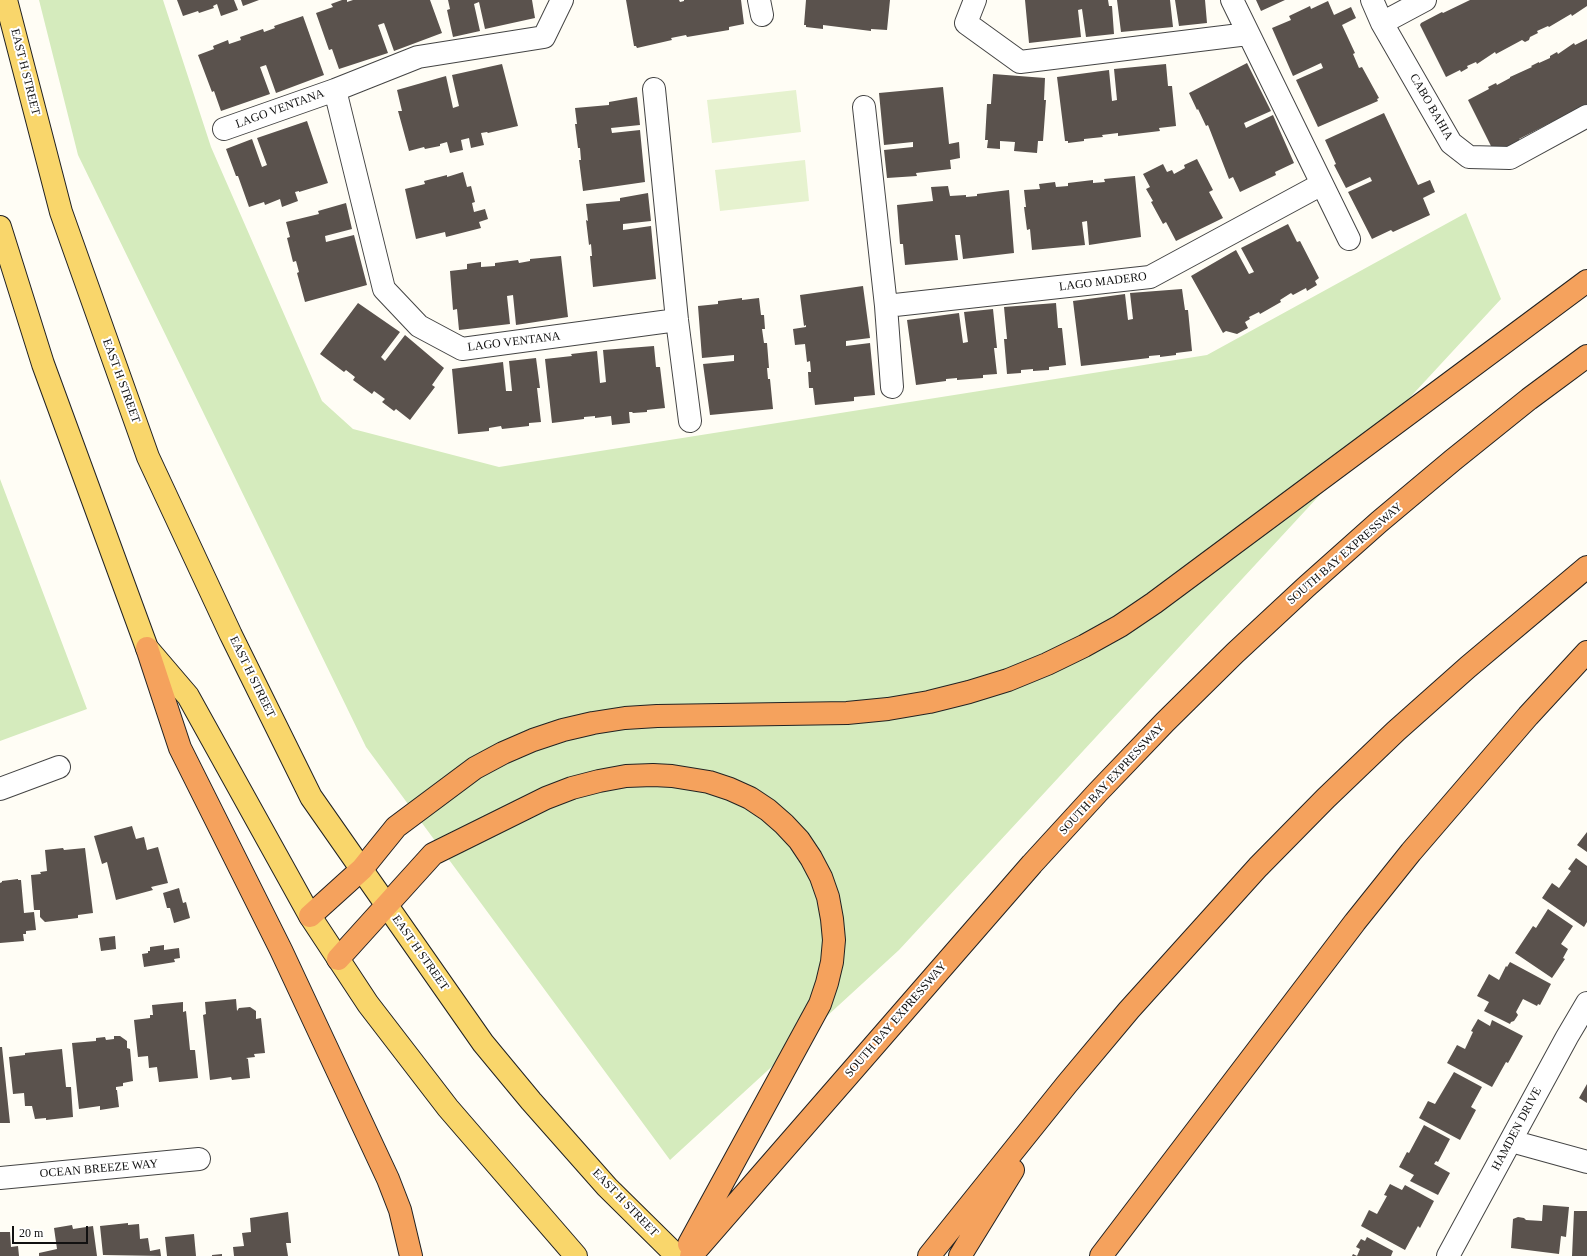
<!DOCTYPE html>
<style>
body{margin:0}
#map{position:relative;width:1587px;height:1256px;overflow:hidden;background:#fffdf5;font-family:Georgia,serif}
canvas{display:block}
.scale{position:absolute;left:12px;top:1226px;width:76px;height:18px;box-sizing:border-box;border:2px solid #111;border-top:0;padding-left:5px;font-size:12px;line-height:14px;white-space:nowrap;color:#111;-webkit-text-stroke:3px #fff;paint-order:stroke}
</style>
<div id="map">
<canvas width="1587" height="1256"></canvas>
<div class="scale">20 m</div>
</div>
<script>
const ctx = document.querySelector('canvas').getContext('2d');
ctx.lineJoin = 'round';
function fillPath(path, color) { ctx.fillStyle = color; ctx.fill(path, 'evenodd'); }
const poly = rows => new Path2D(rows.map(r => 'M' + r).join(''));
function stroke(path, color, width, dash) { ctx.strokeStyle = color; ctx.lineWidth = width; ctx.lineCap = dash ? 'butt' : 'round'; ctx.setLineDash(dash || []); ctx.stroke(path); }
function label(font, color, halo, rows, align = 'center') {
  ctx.font = font + ' Georgia,serif'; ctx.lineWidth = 4; ctx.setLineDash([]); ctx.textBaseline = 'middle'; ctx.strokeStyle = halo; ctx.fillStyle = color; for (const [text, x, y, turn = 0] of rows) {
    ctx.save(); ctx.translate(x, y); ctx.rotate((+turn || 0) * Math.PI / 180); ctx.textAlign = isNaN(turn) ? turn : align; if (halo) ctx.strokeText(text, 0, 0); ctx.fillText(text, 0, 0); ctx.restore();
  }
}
const green = poly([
 [39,0,163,0,211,147,322,401,353,429,499,467,1207,355,1466,213,1501,299,899,950,670,1160,366,747,78,155],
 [0,479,87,709,0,741]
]);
const pitch = poly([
 [796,90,801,132,712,143,707,100],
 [805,160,809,201,720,211,715,170]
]);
const building = poly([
 [177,0,234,0,238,10,221,16,217,4,213,6,214,8,199,13,198,11,183,16],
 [241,0,259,0,243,6],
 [342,0,347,0,347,2,353,0,430,0,442,33,394,51,384,23,378,25,388,53,339,69,332,49,329,50,316,13,333,7,331,4],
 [448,0,532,0,535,18,485,29,479,2,474,4,480,31,453,37,447,10,450,9],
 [626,0,679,0,680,2,684,1,684,0,741,0,744,24,729,27,729,30,687,37,686,35,671,38,672,40,637,48,636,46,634,46],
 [806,0,890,0,887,30,871,29,871,31,823,25,823,29,806,27,806,25,804,25],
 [1025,0,1108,0,1109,6,1112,6,1114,34,1086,37,1082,9,1078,10,1081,37,1029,43],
 [1117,0,1170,0,1173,27,1121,32],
 [1175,0,1205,0,1207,23,1179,26],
 [1256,0,1285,0,1261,11],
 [1470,0,1587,0,1587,6,1572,16,1571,14,1549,27,1548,26,1537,31,1538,33,1530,37,1529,40,1525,42,1522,40,1496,54,1495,52,1477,64,1476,62,1467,66,1468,68,1461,72,1460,70,1446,77,1420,25,1421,23,1442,12,1443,13],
 [1328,1,1334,15,1351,7,1356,18,1342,25,1355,53,1353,54,1359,68,1362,67,1379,98,1377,99,1378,101,1318,127,1296,80,1323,68,1321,63,1293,76,1272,28,1291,20,1289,16,1310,6,1311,9],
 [303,16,324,75,276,93,266,65,260,67,270,94,221,111,214,91,212,92,198,55,214,49,213,46,228,40,229,44,241,40,240,37,263,29,264,32,275,28,274,26],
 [1587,39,1587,104,1519,139,1519,141,1498,151,1494,152,1468,100,1489,89,1488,87,1496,83,1497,85,1510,78,1510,77,1532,67,1531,66,1539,62,1539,63,1550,58,1550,56,1557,52,1558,54,1574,43,1575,45],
 [1247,63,1271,111,1244,123,1246,128,1273,115,1294,163,1275,172,1276,175,1240,192,1233,177,1229,179,1208,125,1206,126,1198,109,1197,110,1189,93],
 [502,64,518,126,488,133,487,132,481,133,484,145,471,148,469,138,461,140,463,150,450,153,447,142,440,144,440,146,425,149,424,147,409,151,398,111,402,111,397,90,446,76,453,108,459,106,452,75],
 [1166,64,1168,86,1172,86,1176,126,1159,128,1160,131,1118,136,1118,133,1102,135,1103,137,1084,139,1084,141,1068,143,1068,141,1065,141,1057,77,1109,70,1112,101,1117,100,1114,69],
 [993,74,1045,78,1044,100,1046,100,1043,141,1038,141,1037,153,1014,151,1015,142,1000,141,1000,149,987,148,988,140,985,140,987,104,991,104],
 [943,87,949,144,959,142,960,158,950,160,951,169,916,173,917,176,887,178,884,150,913,147,913,142,884,145,879,93],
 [637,97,640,125,611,128,612,133,640,130,645,182,583,191,579,160,581,160,580,148,578,148,575,124,577,124,575,108,609,105,609,102],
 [1384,113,1418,185,1430,180,1435,192,1423,198,1430,215,1393,232,1391,230,1372,239,1348,192,1372,181,1370,177,1346,188,1334,165,1336,164,1325,140],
 [307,121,328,183,299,192,299,191,295,192,298,201,282,207,280,199,265,205,264,202,249,207,238,176,236,176,226,149,252,139,262,167,267,165,257,138],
 [1197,159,1213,190,1209,192,1223,218,1176,241,1166,222,1163,224,1151,202,1153,201,1146,189,1150,187,1143,174,1163,164,1167,172,1172,170,1174,174,1185,168,1184,165],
 [463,172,467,187,471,186,475,202,472,203,474,212,485,209,488,219,479,222,481,228,446,237,445,232,416,239,405,189,425,184,424,181,447,175,447,177],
 [1135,176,1141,237,1089,245,1087,221,1082,222,1085,245,1032,250,1030,229,1027,230,1024,207,1026,207,1024,190,1040,189,1039,184,1055,182,1056,187,1068,186,1068,183,1093,180,1093,183,1105,182,1104,179],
 [948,186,950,196,966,195,966,197,977,196,977,194,1009,190,1014,253,963,259,960,235,955,235,958,260,905,265,903,244,900,244,897,205,933,201,931,187],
 [648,193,651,221,623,224,623,230,651,226,656,279,593,287,590,256,592,256,591,244,589,245,586,220,588,221,586,204,620,201,620,198],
 [346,203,352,229,325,236,326,242,354,235,367,285,305,302,297,273,299,272,296,261,293,262,287,238,290,237,286,222,319,214,318,211],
 [1288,224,1297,242,1300,241,1319,278,1315,281,1317,285,1307,291,1306,288,1293,295,1291,293,1280,300,1281,302,1260,314,1259,312,1249,317,1250,319,1245,322,1248,328,1237,334,1226,331,1223,333,1191,276,1236,250,1249,274,1254,272,1241,248],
 [561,256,568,317,516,325,513,295,507,296,510,324,459,330,457,309,453,310,450,271,467,269,467,264,481,262,481,267,495,266,495,263,518,260,519,263,530,261,530,259],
 [863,286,870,338,846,341,846,346,870,343,875,395,854,397,854,401,815,405,813,388,809,388,808,372,811,372,810,361,807,362,805,344,795,345,793,329,806,327,806,325,804,326,800,295],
 [1182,289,1185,310,1188,310,1192,351,1176,353,1176,355,1160,357,1160,355,1149,356,1149,358,1081,366,1073,301,1125,294,1128,320,1133,319,1130,293],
 [742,298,742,300,759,298,761,315,764,315,765,329,762,329,764,343,767,343,769,368,767,368,768,379,770,379,773,409,710,415,703,364,734,361,734,355,702,358,698,306,718,304,718,301],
 [358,303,400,332,381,357,385,361,405,335,444,368,432,385,435,387,410,420,396,409,394,411,382,402,385,399,374,391,372,394,353,380,355,377,346,370,344,372,320,354],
 [1056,303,1058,328,1062,328,1066,365,1049,367,1049,370,1033,371,1033,369,1021,370,1021,373,1007,374,1004,339,1007,339,1004,307],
 [993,309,997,348,994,348,997,374,983,375,983,378,957,380,957,378,946,379,946,381,916,385,907,320,959,313,963,343,968,342,964,312],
 [654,346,656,367,660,367,665,408,647,410,647,412,633,413,632,412,629,412,630,423,612,425,611,416,595,418,595,416,584,417,584,419,552,423,545,359,572,356,571,354,597,351,600,383,606,382,603,350],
 [536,358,540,388,537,388,541,422,529,423,529,426,502,429,501,426,489,428,489,431,458,434,452,369,503,362,506,391,512,391,509,361],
 [132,826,136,839,144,837,147,850,158,847,168,883,151,887,153,890,116,900,107,862,102,864,94,836],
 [1587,832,1587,852,1577,845],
 [63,848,64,850,85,848,93,913,78,915,78,918,45,922,40,917,40,910,34,910,31,875,41,874,40,872,47,871,45,850],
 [1576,858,1587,866,1587,922,1584,927,1542,898,1552,883,1559,888,1571,871,1568,869],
 [18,879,18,880,21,880,24,913,34,912,36,930,26,931,26,934,23,934,24,941,0,943,0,883,2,882,2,881],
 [179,888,183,903,186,902,190,918,174,923,170,908,167,908,163,893],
 [1548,909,1573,926,1561,944,1568,949,1563,958,1565,959,1552,978,1515,953,1533,926,1536,928],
 [115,936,116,949,101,951,99,938],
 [164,945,164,950,179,948,180,958,174,959,175,962,144,967,142,954,148,953,148,951,150,951,150,947],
 [1510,962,1551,984,1540,1005,1538,1004,1537,1006,1523,999,1516,1012,1518,1015,1514,1021,1511,1022,1510,1024,1484,1011,1489,1002,1477,996,1489,974,1499,980,1506,966,1507,967],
 [236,999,237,1011,239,1008,250,1007,256,1011,256,1019,261,1018,265,1053,254,1054,255,1057,246,1058,248,1059,250,1078,232,1080,231,1077,210,1080,203,1015,206,1014,205,1002],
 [183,1002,183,1012,186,1011,190,1050,195,1050,198,1078,159,1082,157,1067,149,1068,148,1056,138,1057,134,1020,150,1018,150,1015,153,1015,152,1005],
 [1478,1019,1490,1026,1492,1020,1523,1036,1508,1063,1506,1062,1492,1087,1447,1063,1457,1045,1465,1049,1473,1032,1471,1031],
 [114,1036,120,1036,127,1041,127,1048,130,1049,133,1081,123,1083,123,1086,116,1087,116,1090,117,1090,119,1107,100,1110,100,1106,79,1109,72,1043,96,1041,96,1038,105,1037,106,1040,114,1039],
 [0,1047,2,1047,10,1123,0,1123],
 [62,1049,66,1087,71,1087,73,1117,46,1120,46,1118,35,1119,32,1106,25,1106,24,1093,13,1094,9,1057,25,1055,25,1053],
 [1454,1072,1482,1087,1471,1107,1476,1110,1460,1140,1419,1118,1428,1101,1435,1104],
 [1587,1084,1587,1103,1579,1098],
 [1424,1125,1450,1139,1438,1162,1436,1161,1434,1164,1450,1173,1438,1195,1410,1181,1414,1175,1399,1167,1407,1152,1409,1153],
 [1390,1184,1402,1190,1405,1185,1434,1201,1420,1228,1418,1226,1405,1250,1361,1226,1369,1210,1377,1214,1387,1196,1384,1195],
 [1543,1205,1569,1207,1566,1237,1561,1236,1559,1254,1511,1248,1513,1219,1518,1217,1524,1218,1526,1220,1542,1221],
 [1574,1211,1587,1211,1587,1256,1572,1256],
 [288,1212,291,1243,286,1243,288,1256,234,1256,233,1247,244,1246,242,1233,251,1232,250,1218],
 [128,1223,128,1225,139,1224,140,1239,148,1238,150,1251,160,1249,161,1256,103,1255,100,1226],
 [72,1225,73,1229,93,1226,97,1256,39,1256,39,1253,57,1249,54,1228],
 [0,1232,10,1232,11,1247,18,1246,19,1256,0,1256],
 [194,1234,196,1256,167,1256,165,1237],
 [1367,1237,1393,1251,1391,1256,1352,1256,1353,1254,1357,1256,1360,1249,1356,1247,1361,1239,1365,1241],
 [222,1254,222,1256,212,1256,212,1255]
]);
const minor = poly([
 [759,0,762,15],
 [975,0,966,23,1020,62,1248,34],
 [1232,0,1349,239],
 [1372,0,1382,23,1451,143,1469,157,1510,158,1587,116],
 [1382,23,1425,0],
 [654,89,677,320,690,421],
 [335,90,384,289,419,326,462,349,677,320],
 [864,107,886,306],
 [224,129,335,90,418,57,544,37,562,0],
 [892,387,886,306,1150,277,1322,184],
 [0,789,59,767],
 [1511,1141,1587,1162],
 [0,1178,199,1159],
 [1448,1256,1567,1037,1587,1003]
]);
const major = poly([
 [6,0,61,212,148,457,231,635,311,797,483,1043,531,1101,607,1187,677,1256],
 [0,227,43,364,147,648,188,696,310,916,368,1004,448,1108,576,1256]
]);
const highway = poly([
 [147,648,180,748,281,950,388,1179,400,1210,411,1256],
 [310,916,362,869,396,827,475,768,503,753,533,740,563,730,593,723,625,718,657,716,847,713,888,709,929,702,969,692,1008,680,1047,664,1084,646,1120,626,1154,603,1587,281],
 [338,959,433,854,546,798,572,788,599,781,626,776,653,775,672,776,709,782,730,789,750,798,768,810,784,824,799,840,811,858,821,877,828,897,832,919,834,940,832,962,827,983,820,1004,689,1244],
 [691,1256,1032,864,1098,792,1165,722,1235,653,1306,587,1379,522,1453,460,1529,399,1587,356],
 [929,1256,1067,1084,1129,1010,1258,867,1326,798,1396,731,1468,667,1587,567],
 [960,1256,1013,1170],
 [1101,1256,1355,922,1411,852,1528,716,1587,652]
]);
const streetNames = [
 ["EAST H STREET",25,72,76],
 ["CABO BAHIA",1431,107,60],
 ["LAGO VENTANA",280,109,-20],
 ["LAGO MADERO",1103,282,-7],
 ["LAGO VENTANA",514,342,-7],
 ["EAST H STREET",121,381,70],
 ["SOUTH BAY EXPRESSWAY",1345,554,-41],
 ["EAST H STREET",252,677,64],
 ["SOUTH BAY EXPRESSWAY",1112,779,-47],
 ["EAST H STREET",420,953,55],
 ["SOUTH BAY EXPRESSWAY",896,1020,-49],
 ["HAMDEN DRIVE",1517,1129,-62],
 ["OCEAN BREEZE WAY",99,1169,-5],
 ["EAST H STREET",625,1203,46]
];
fillPath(green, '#d5ebbd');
fillPath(pitch, '#e6f2cf');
fillPath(building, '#5a524d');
stroke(minor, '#444', 24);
stroke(major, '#222', 24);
stroke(highway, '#222', 24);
stroke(minor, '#fff', 22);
stroke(major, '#f9d66b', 22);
stroke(highway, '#f5a25d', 22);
label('12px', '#111', '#fff', streetNames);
</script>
